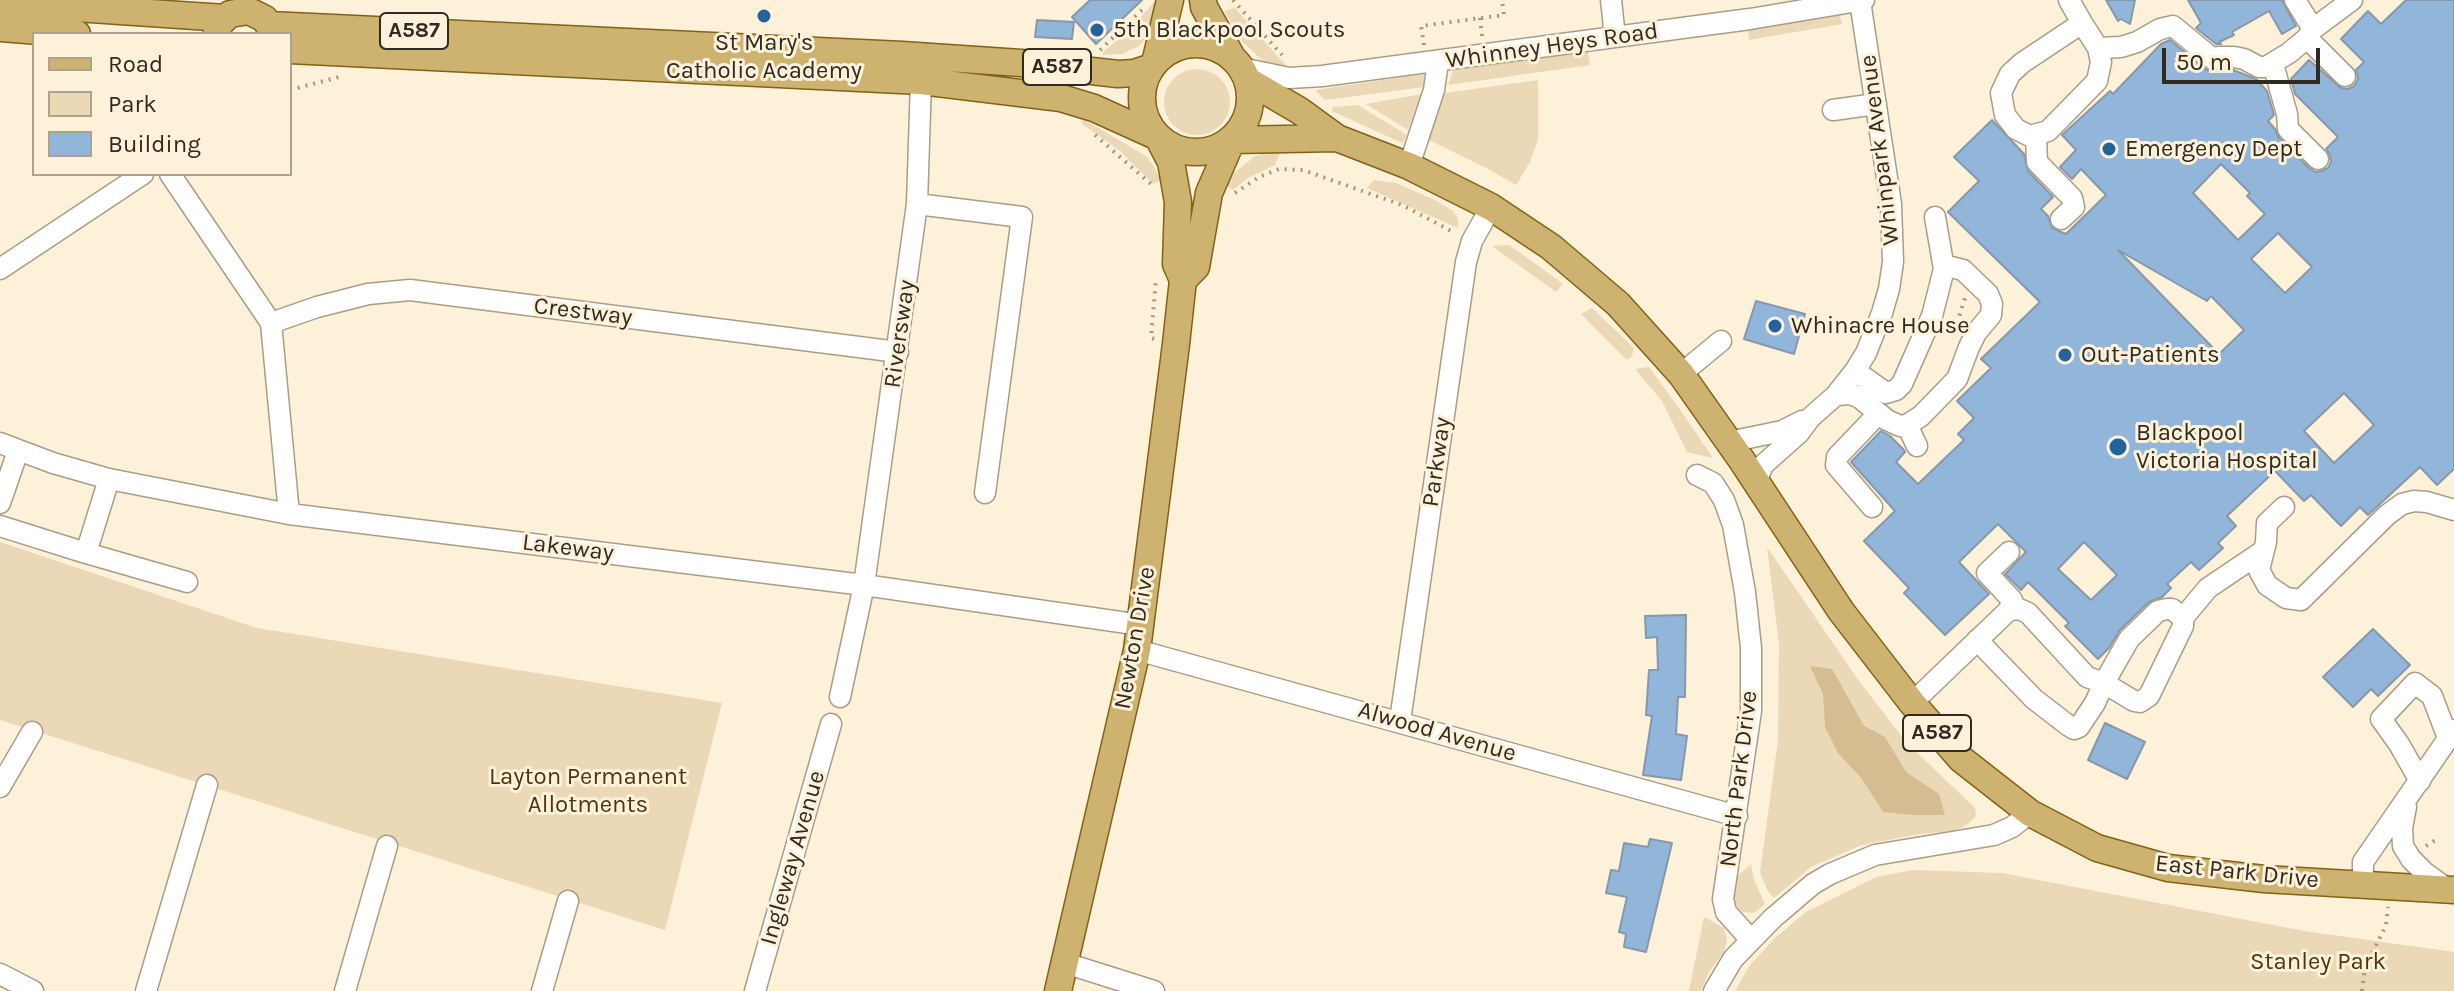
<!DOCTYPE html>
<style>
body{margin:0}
#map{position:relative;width:2454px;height:991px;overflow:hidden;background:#fef1d9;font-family:Karla,sans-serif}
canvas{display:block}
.legend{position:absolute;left:32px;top:32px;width:260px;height:144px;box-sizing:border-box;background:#fef1d9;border:2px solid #aca290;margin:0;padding:10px 14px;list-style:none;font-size:24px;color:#302b22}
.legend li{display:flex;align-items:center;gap:16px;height:40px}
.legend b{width:40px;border:2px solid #aca290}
.scale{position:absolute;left:2162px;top:48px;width:158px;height:36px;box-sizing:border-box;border:4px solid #302b22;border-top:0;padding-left:10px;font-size:24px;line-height:28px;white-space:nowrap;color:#302b22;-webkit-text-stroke:6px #fef1d9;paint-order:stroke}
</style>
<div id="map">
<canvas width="2454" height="991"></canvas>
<ul class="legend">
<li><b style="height:10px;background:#ceb270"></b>Road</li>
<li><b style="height:22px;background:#ebd8b6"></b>Park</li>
<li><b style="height:22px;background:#91b6da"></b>Building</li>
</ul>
<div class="scale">50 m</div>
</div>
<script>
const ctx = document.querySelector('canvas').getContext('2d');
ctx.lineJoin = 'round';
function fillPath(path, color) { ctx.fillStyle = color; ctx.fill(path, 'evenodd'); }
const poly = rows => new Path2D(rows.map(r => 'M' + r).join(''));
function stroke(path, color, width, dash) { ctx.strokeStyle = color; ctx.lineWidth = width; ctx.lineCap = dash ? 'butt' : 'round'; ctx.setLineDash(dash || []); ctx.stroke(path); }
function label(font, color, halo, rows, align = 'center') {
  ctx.font = font + ' Karla,sans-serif'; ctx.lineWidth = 6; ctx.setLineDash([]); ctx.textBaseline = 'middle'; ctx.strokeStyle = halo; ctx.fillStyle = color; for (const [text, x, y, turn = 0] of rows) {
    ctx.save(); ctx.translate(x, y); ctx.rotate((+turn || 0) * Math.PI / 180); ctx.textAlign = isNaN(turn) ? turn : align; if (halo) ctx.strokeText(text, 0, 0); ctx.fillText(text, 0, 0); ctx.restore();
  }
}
const green = poly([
 [1156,0,1162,0,1147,36,1139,46,1122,54,1103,55,1103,52,1124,35],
 [1235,8,1288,68,1264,62,1242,41,1224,11],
 [1832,15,1840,16,1842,24,1749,40,1748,30],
 [1588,52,1590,65,1448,85,1453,70],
 '1164 102a33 33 0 1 1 66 0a33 33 0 1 1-66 0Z',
 [1424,74,1424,87,1325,100,1315,90],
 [1538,80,1538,140,1530,162,1516,185,1486,168,1429,140,1445,93],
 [1423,94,1408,130,1366,104],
 [1358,105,1407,135,1404,141,1402,143,1332,111,1333,107],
 [1083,119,1146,156,1154,166,1160,180,1153,184,1120,151,1081,123],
 [1281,151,1275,165,1248,178,1233,190,1225,185,1235,172,1254,157,1265,153],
 [1374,180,1396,183,1437,201,1453,211,1458,219,1458,228,1367,188],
 [1509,245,1536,264,1563,284,1556,292,1492,246],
 [1592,308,1634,348,1632,356,1627,360,1581,314],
 [1649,367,1681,411,1713,458,1687,452,1662,401,1635,369],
 [0,542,257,628,722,703,665,930,0,720],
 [1767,547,1859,681,1907,743,1975,808,1976,816,1967,825,1954,831,1920,834,1862,845,1811,867,1774,898,1767,890,1760,872,1778,740,1779,644],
 [1751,864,1754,880,1765,904,1754,913,1742,912,1734,902,1732,891,1734,879],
 [1913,870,2002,873,2304,931,2454,952,2454,991,1735,991,1749,966,1775,938,1806,912,1876,877],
 [1704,917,1724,928,1727,940,1724,952,1709,972,1701,991,1689,991]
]);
const forest = poly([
 [1810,666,1832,669,1864,726,1885,737,1906,772,1939,794,1945,815,1913,815,1883,812,1862,779,1838,753,1825,727,1823,694]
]);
const building = poly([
 [1090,0,1142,0,1096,44,1072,17,1090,0],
 [2106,0,2135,0,2130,24,2121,19,2118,21,2106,0],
 [2188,0,2282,0,2296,26,2282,34,2269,11,2232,32,2234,35,2219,42,2221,44,2216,44,2196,28,2201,23,2188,0],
 [2406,0,2454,0,2454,469,2437,485,2420,467,2368,515,2360,507,2341,526,2311,495,2304,501,2275,471,2227,516,2236,526,2218,543,2223,548,2199,570,2191,562,2167,584,2171,588,2162,597,2149,602,2120,630,2109,648,2098,659,2065,626,2069,623,2028,582,2021,590,2005,574,2026,552,1998,524,1959,562,1989,594,1945,635,1904,593,1909,588,1864,541,1895,511,1851,462,1881,431,1890,436,1904,450,1905,452,1896,462,1918,484,1964,440,1958,434,1974,418,1957,401,1991,368,1981,359,2040,302,1948,212,1979,181,1954,157,1992,120,2024,154,2028,171,2053,197,2041,209,2048,216,2052,228,2066,234,2106,195,2081,169,2072,179,2060,167,2076,150,2062,135,2110,91,2113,94,2161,44,2170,40,2205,69,2212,72,2233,70,2256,79,2267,91,2274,115,2268,121,2275,129,2279,138,2309,168,2315,172,2322,171,2328,168,2331,162,2330,155,2326,149,2338,137,2295,94,2291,79,2309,60,2341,88,2348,89,2354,86,2358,79,2356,70,2364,62,2341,39,2368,11,2381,24,2406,0],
 [2221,164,2250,193,2247,196,2265,214,2238,240,2193,193,2221,164],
 [2278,233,2312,267,2285,293,2251,259,2278,233],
 [2118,250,2207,301,2211,296,2244,330,2219,354,2118,250],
 [2344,393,2374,425,2334,463,2304,431,2344,393],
 [2084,542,2117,575,2091,600,2058,569,2084,542],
 [1037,20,1074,22,1072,39,1035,37,1037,20],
 [1756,301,1805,314,1794,354,1744,339,1756,301],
 [1686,615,1685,697,1678,697,1676,734,1687,736,1681,780,1643,775,1652,716,1646,715,1649,670,1658,670,1657,637,1646,638,1645,616,1686,615],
 [2373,629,2410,665,2378,696,2371,689,2353,707,2323,677,2373,629],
 [2105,723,2145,742,2127,779,2088,760,2105,723],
 [1650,839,1672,843,1646,952,1624,947,1626,934,1619,932,1627,897,1606,893,1611,870,1619,871,1624,843,1648,847,1650,839]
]);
const path = poly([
 [1233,0,1282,55],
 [1480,18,1482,36],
 [1424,45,1421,26,1504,15,1502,0],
 [1100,50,1145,7],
 [290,90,339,77],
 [1095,135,1152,185],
 [1235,193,1259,177,1279,169,1303,170,1402,205,1455,233],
 [1949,321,1957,323,1965,298],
 [1154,339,1151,338,1156,279],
 [2426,846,2437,839],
 [2362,991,2365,968,2386,925,2388,907]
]);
const minor = poly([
 [1611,0,1615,37],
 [2069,0,2082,23],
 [2295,0,2313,29],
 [2082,23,2098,48,2101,62,2097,81,2048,131,2030,136,2016,129,2005,115,2001,93,2010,74,2022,63,2082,23],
 [2307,38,2345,76],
 [2098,48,2121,47,2137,42,2160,29,2173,26,2213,59,2218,57,2234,57,2244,59,2259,67,2266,67,2289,53,2307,38,2313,29,2352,0],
 [2273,64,2287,114,2288,129,2318,159],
 [1241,68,1289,78,1322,76,1750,19,1864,0],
 [1833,110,1876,104],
 [2036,135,2037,162,2072,198,2074,207,2061,219],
 [1409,166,1434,90,1438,62],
 [170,174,271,323,289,514],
 [917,204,1022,217,985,493],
 [1935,217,1944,269],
 [0,269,143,174],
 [271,323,317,307,368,294,410,290,898,352],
 [1681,374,1721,341],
 [1836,395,1851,394,1860,398,1887,420,1900,426,1907,425,1921,416,1957,379,1969,347,1976,333,1991,315,1992,304,1988,294,1963,270,1951,267,1944,269,1932,316,1902,384,1896,390,1886,393,1855,371],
 [1907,425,1917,446],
 [1729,442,1782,431,1802,421],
 [0,443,53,463,109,479,289,514,864,585,1141,625],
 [1697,475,1713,483,1724,500,1733,525,1745,592,1751,648,1751,711,1723,899,1726,912,1751,940],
 [1756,482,1763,465,1799,433,1810,418,1836,395,1855,371,1866,353,1882,313,1889,289,1893,262,1891,204,1860,1],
 [0,503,18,451],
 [1872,507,1836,465,1837,457,1878,414],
 [2284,507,2267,523,2266,542,2259,570,2267,585,2286,598,2301,600,2387,515,2402,504,2414,501,2427,502,2454,510],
 [0,526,86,553,187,582],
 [86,553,109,479],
 [2167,609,2172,609,2183,618,2183,626,2149,696,2140,702,2134,701,2104,683,2129,639,2158,611,2167,609],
 [2183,618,2208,588,2263,551],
 [1977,640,2034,699,2069,726,2074,729,2079,727,2095,703,2104,683,2087,677,2028,613,2019,609,2009,610],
 [1137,650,1737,816],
 [840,697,864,585,917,204,921,81],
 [1912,703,2009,610,2012,600,1987,573,2009,552],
 [1400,721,1466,262,1472,241,1491,207],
 [2420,781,2399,744,2381,719,2415,683,2432,696,2448,738],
 [0,787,32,732],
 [2406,807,2402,828,2403,846,2411,859,2424,872,2446,888],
 [2363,884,2363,862,2454,730],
 [1065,963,1154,991],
 [0,974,33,991],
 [146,991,207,785],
 [345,991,387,846],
 [542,991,568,901],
 [755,991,831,724],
 [1714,991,1733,959,1773,918,1813,884,1830,874,1875,855,1994,835,2012,827,2030,813]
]);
const major = poly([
 [1203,0,1204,7,1233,59],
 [0,3,225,18],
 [270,25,902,55,1021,63,1118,74,1134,73,1152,67],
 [0,28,77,34],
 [217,30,221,22,230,14,249,11,265,19,274,34],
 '1142 98a54 54 0 1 1 108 0a54 54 0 1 1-108 0Z',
 [290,50,921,81,1061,98,1094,108,1158,137],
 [1155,63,1170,0],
 [1247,80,1300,111,1337,138,1409,166,1491,207,1551,247,1618,304,1681,374,1743,462,1841,611,1912,703,1961,759,2030,813,2097,848,2168,868,2264,879,2454,890],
 [1232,140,1337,138],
 [1183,280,1196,267,1209,193,1232,140],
 [1058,991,1137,650,1176,344,1183,280,1176,264,1178,202,1171,162,1158,137]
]);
const markers = [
 [764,16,8,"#226399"],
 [1097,30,8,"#226399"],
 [2109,149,8,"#226399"],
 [1775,326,8,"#226399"],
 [2065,355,8,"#226399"],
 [2118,447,10,"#226399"]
];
const shields = [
 [414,31,68],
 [1057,67,68],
 [1937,733,68]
];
const shieldNames = [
 ["A587",414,31],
 ["A587",1057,67],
 ["A587",1937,733]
];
const poiNames = [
 ["5th Blackpool Scouts",1113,30],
 ["St Mary's",764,43,"center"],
 ["Catholic Academy",764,71,"center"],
 ["Emergency Dept",2125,149],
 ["Whinacre House",1791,326],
 ["Out-Patients",2081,355],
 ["Blackpool",2136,433],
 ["Victoria Hospital",2136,461]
];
const streetNames = [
 ["Whinney Heys Road",1552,46,-8],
 ["Whinpark Avenue",1880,150,-97],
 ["Crestway",583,312,7],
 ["Riversway",900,334,-82],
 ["Parkway",1437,462,-82],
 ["Lakeway",568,548,7],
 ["Newton Drive",1135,638,-80],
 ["Alwood Avenue",1437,732,16],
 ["North Park Drive",1739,779,-83],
 ["Ingleway Avenue",793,858,-74],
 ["East Park Drive",2237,872,6]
];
const parkNames = [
 ["Layton Permanent",588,777],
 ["Allotments",588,805],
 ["Stanley Park",2318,962]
];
fillPath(green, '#ebd8b6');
fillPath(forest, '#d5bd91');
fillPath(building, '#91b6da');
stroke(building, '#8698aa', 2);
stroke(minor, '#a99d87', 23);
stroke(major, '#816216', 29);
stroke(path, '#9f9685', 4, [2, 6]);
stroke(minor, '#fff', 20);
stroke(major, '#ceb270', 26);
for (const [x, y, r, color] of markers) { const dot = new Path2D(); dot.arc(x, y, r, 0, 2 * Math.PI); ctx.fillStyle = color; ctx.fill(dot); stroke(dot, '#fef1d9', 3); }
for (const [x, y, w] of shields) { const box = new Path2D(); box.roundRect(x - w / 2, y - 18, w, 36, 6); ctx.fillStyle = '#fef1d9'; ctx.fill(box); stroke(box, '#302b22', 2); }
label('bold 22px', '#302b22', null, shieldNames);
label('24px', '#302b22', '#fef1d9', poiNames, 'left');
label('24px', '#302b22', '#fef1d9', streetNames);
label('24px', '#4a3814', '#fef1d9', parkNames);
</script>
